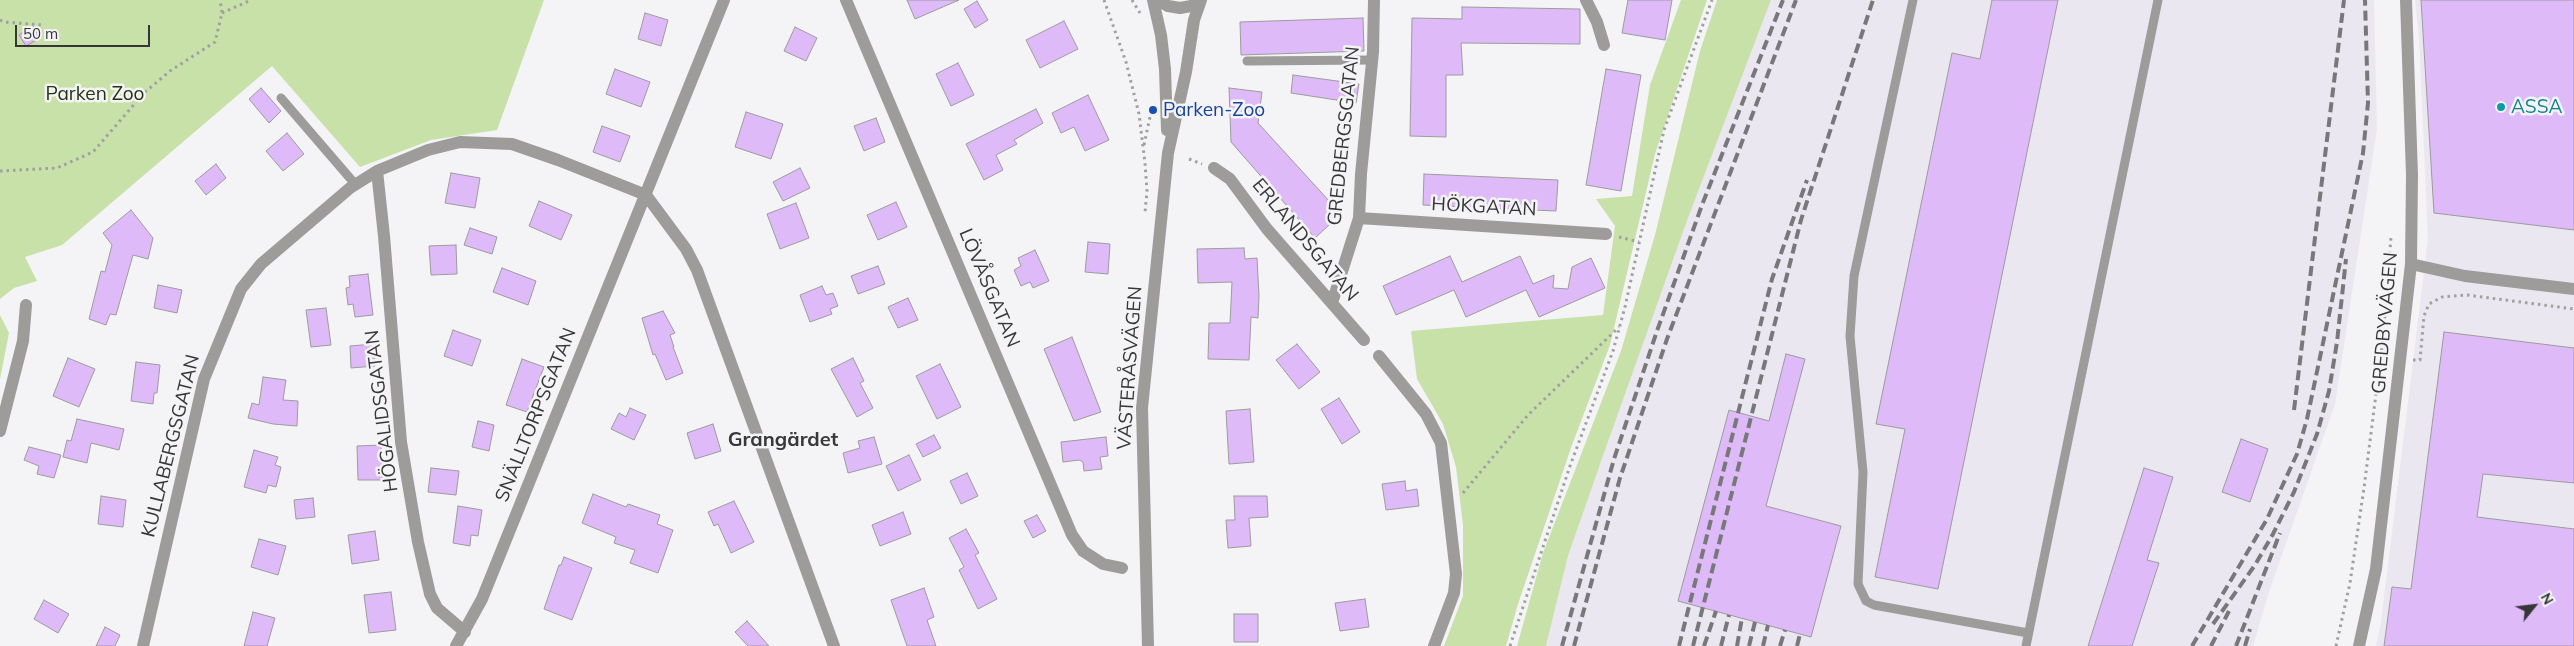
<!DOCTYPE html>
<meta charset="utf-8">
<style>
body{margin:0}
#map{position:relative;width:2574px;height:646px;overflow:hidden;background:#f4f3f6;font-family:Mulish,sans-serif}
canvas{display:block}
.north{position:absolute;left:2509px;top:581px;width:50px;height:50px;-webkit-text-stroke:4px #f4f3f6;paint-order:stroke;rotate:61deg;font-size:14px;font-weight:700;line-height:20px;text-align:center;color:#363637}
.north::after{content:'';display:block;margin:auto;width:18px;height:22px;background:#363637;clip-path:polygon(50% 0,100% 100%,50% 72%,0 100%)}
.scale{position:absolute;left:15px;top:25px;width:135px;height:22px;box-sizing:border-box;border:2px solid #363637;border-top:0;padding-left:6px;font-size:15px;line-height:18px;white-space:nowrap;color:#363637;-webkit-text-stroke:4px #f4f3f6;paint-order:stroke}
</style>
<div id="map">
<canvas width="2574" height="646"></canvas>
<div class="north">N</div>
<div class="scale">50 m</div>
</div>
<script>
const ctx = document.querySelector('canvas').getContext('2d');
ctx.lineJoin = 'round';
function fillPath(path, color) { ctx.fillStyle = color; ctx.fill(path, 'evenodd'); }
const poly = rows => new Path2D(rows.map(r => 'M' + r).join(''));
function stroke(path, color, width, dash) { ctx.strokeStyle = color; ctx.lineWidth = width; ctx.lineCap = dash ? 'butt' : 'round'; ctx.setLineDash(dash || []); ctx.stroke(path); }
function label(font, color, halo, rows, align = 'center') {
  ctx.font = font + ' Mulish,sans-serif'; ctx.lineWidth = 5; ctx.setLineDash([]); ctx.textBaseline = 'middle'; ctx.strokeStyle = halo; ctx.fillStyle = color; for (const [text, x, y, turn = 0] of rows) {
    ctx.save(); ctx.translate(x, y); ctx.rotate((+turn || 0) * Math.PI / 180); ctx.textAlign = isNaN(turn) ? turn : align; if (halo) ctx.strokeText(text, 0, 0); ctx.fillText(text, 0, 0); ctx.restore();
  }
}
const built = poly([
 [1771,0,2374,0,2377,129,2335,404,2269,592,2253,646,1546,646,1568,556,1604,453,1688,218],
 [2415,0,2574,0,2574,646,2376,646,2381,622,2428,239,2419,38]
]);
const green = poly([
 [0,0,544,0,497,130,431,140,360,167,272,66,62,245,25,257,37,281,14,288,0,299],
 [1681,0,1707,0,1655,154,1610,345,1572,445,1518,604,1506,646,1444,646,1463,596,1463,525,1456,467,1443,424,1417,379,1411,331,1603,315,1615,226,1596,199,1632,196,1650,85],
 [1717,0,1771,0,1688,218,1604,453,1568,556,1546,646,1517,646,1543,553,1621,351,1655,235,1700,51],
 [0,315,9,333,0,379]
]);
const building = poly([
 [907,0,959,0,915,19,907,0],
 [1628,0,1672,0,1665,40,1622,33,1628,0],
 [1992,0,2058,0,1938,589,1875,577,1905,429,1876,424,1952,53,1980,59,1992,0],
 [2421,0,2574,0,2574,230,2434,213,2421,0],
 [977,1,988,20,975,28,964,9,977,1],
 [1462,7,1580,9,1580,44,1461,43,1463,75,1446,75,1446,137,1410,136,1412,18,1462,19,1462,7],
 [645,13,668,20,661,46,638,39,645,13],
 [1363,18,1364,51,1241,55,1240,22,1363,18],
 [1064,21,1078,49,1040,68,1026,40,1064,21],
 [33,26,40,38,26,46,19,35,33,26],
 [795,27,817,38,806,61,784,51,795,27],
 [958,63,974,95,951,106,936,74,958,63],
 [615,69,650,82,641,107,606,94,615,69],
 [1606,69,1641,75,1621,191,1586,185,1606,69],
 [1293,75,1359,84,1356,103,1291,93,1293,75],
 [261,88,281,111,269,123,249,99,261,88],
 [1229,88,1262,92,1258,123,1341,214,1315,238,1231,142,1229,88],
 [1088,95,1109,140,1085,151,1074,127,1061,133,1052,113,1088,95],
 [1036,109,1043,123,1014,140,1017,144,996,155,1003,170,984,180,966,144,1036,109],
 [746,112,783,124,771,159,735,147,746,112],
 [876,118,885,142,864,151,854,126,876,118],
 [602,126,630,136,620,162,593,152,602,126],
 [287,133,304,154,283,171,266,151,287,133],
 [216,164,226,178,206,195,195,181,216,164],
 [800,168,810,188,783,201,773,182,800,168],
 [451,173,480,178,475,208,445,203,451,173],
 [1424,174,1558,180,1556,211,1423,205,1424,174],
 [539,201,572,215,561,240,529,226,539,201],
 [896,202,907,227,878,240,867,215,896,202],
 [796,203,809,238,780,249,767,214,796,203],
 [131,210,153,238,148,259,133,255,116,315,110,314,106,325,89,319,101,271,105,272,112,245,103,233,131,210],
 [470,228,497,237,492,254,464,245,470,228],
 [1088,242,1110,244,1108,274,1085,272,1088,242],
 [456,245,457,274,431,275,429,246,456,245],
 [1244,248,1245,259,1257,258,1259,296,1258,318,1251,317,1249,360,1208,359,1209,323,1230,323,1232,282,1198,283,1197,249,1244,248],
 [1035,250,1049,281,1033,288,1030,282,1021,286,1014,270,1021,266,1018,258,1035,250],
 [1450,256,1462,282,1520,256,1533,284,1554,275,1553,288,1568,289,1572,267,1591,258,1605,288,1539,317,1526,290,1466,317,1454,290,1396,315,1383,286,1450,256],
 [878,266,885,284,858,294,851,276,878,266],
 [502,268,536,281,528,305,493,292,502,268],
 [368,274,373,315,355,317,353,304,348,305,346,288,350,287,349,276,368,274],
 [158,285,182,290,177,313,154,308,158,285],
 [822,286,826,295,833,293,838,306,830,309,832,314,810,322,800,295,822,286],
 [908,298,918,320,898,328,888,307,908,298],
 [326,308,331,345,311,347,306,310,326,308],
 [663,311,675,333,670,335,674,347,673,347,683,373,666,380,655,354,653,355,642,318,663,311],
 [453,330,481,340,472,366,444,356,453,330],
 [2444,332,2574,348,2574,483,2483,474,2477,517,2574,529,2574,646,2384,646,2392,587,2411,589,2444,332],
 [1072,337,1101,412,1074,421,1044,349,1072,337],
 [374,344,375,366,351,368,350,346,374,344],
 [1297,344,1320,372,1299,389,1276,360,1297,344],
 [1786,354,1805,359,1766,506,1841,526,1811,637,1678,601,1729,410,1769,421,1786,354],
 [68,358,95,369,79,407,53,396,68,358],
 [853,358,864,381,860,383,873,408,857,417,831,369,853,358],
 [522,359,544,367,527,412,506,405,522,359],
 [136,362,160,365,157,393,154,393,153,404,131,401,136,362],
 [940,364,961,407,937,419,916,376,940,364],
 [263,377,286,380,283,400,298,401,297,426,273,424,248,418,252,403,259,405,263,377],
 [1339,398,1360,432,1342,444,1321,409,1339,398],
 [630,408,646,415,634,440,611,429,619,413,626,417,630,408],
 [1250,409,1254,462,1229,464,1226,411,1250,409],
 [77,419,124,429,119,450,91,443,87,463,63,457,67,440,71,441,77,419],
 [478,421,494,425,489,451,472,447,478,421],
 [713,424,721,451,695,459,687,433,713,424],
 [934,435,941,448,923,457,916,444,934,435],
 [874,437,882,464,848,473,843,453,860,448,858,441,874,437],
 [1106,437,1108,456,1100,457,1102,469,1084,471,1083,462,1079,460,1063,462,1061,442,1106,437],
 [2241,439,2268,449,2250,502,2222,492,2241,439],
 [381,445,382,480,358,480,357,446,381,445],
 [29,447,61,455,54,478,37,474,39,466,24,460,29,447],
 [254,450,278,457,275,465,281,467,276,487,268,485,266,493,244,487,254,450],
 [909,455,921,480,898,491,886,466,909,455],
 [431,468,459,471,456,495,428,492,431,468],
 [2144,468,2173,477,2147,560,2159,563,2132,646,2088,646,2144,468],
 [967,473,978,496,961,504,950,481,967,473],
 [1405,481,1406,491,1417,489,1419,506,1386,510,1382,484,1405,481],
 [593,494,626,507,628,504,660,515,657,524,673,530,658,573,630,563,635,550,614,543,616,537,582,523,593,494],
 [101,496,126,500,123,527,98,524,101,496],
 [1234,496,1267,496,1268,517,1249,518,1251,546,1228,548,1226,520,1235,520,1234,496],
 [313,498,315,517,296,519,294,500,313,498],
 [734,501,754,542,731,553,718,524,714,526,708,512,734,501],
 [458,506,482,510,478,536,471,535,470,546,453,543,458,506],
 [903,512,911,534,880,546,872,525,903,512],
 [1037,515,1046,531,1033,538,1024,521,1037,515],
 [966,529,979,553,975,555,997,599,978,609,959,570,964,567,949,538,966,529],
 [375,531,379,560,352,564,348,535,375,531],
 [259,539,286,546,278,575,251,567,259,539],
 [564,557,592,568,572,620,544,609,559,565,561,565,564,557],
 [924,588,934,617,927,620,936,646,907,646,891,600,924,588],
 [391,592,396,630,369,633,364,595,391,592],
 [1365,599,1369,627,1340,631,1335,603,1365,599],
 [44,600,69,614,58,633,34,619,44,600],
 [253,612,275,618,267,646,244,646,253,612],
 [1234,614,1258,614,1258,642,1234,642,1234,614],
 [747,621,769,646,748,646,735,632,747,621],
 [105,627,120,635,115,646,96,646,105,627]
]);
const path = poly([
 [1104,0,1126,62,1139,114,1145,163,1147,191,1145,213],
 [1132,0,1140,13],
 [222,13,251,0],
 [0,20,4,22,43,25],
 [1144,145,1150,117],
 [1189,159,1202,164],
 [0,171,57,168,93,152,144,93,170,71,215,42,222,13,220,0],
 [1619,237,1639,242],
 [2413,360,2420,360,2424,316,2429,304,2442,297,2467,295,2574,309],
 [1463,493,1528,415,1619,327],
 [1510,646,1570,466,1613,351,1625,307,1664,130,1712,0],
 [2336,646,2350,583,2364,488,2383,339,2391,237]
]);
const service = poly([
 [1913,0,1854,276,1850,336,1863,472,1858,584,1866,601,1874,605,2028,633],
 [1247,61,1372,60],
 [281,98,355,184],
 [2026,646,2158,0]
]);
const minor = poly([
 [846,0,1072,535,1083,551,1103,564,1122,568],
 [1586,0,1597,22,1604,45],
 [1214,168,1230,179,1267,229,1364,340],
 [377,171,384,236,401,442,418,542,430,594,437,608,465,632],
 [646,195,686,249,697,270,834,646],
 [1359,218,1606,234],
 [2411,264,2465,276,2574,289],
 [1332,303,1359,218,1361,174,1373,52,1374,0],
 [1379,356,1426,414,1441,443,1456,574,1454,593,1434,646],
 [0,431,23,341,26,305],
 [143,646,204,379,241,289,261,264,350,188,377,171,428,150,460,142,512,144,558,160,646,195],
 [456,646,482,599,724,0],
 [2359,646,2376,569,2411,264,2412,175,2406,0]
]);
const tertiary = poly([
 [1153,0,1161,35,1165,69,1167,130],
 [1158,0,1168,6,1180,8,1191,6,1200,0],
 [1148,646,1142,408,1168,153,1186,72,1194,20,1201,0]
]);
const rail = poly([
 [2294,410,2344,0],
 [2213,624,2255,565,2273,534,2294,492,2317,434,2329,391,2337,342,2346,259],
 [1562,646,1614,459,1657,331,1702,205,1783,0],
 [1574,646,1620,478,1667,339,1796,0],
 [1679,646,1772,279,1807,180],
 [1693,646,1801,220,1873,0],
 [1704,646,1716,611],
 [1721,646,1729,615],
 [1737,646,1742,618],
 [1749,646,1755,622],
 [1763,646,1768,625],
 [1780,646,1785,630],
 [1797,646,1800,634],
 [2192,646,2267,519,2297,454,2307,419,2363,153,2368,103,2365,0],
 [2211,646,2229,611],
 [2236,646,2280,533],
 [2245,646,2250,629]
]);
const markers = [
 [2501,107,5,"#0f9aa8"],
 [1153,110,5,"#1a4fb4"]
];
const parkNames = [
 ["Parken Zoo",95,94]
];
const cultureNames = [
 ["ASSA",2511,107]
];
const transitNames = [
 ["Parken-Zoo",1163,110]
];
const streetNames = [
 ["GREDBERGSGATAN",1344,136,-84],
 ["HÖKGATAN",1484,207,3],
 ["ERLANDSGATAN",1305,240,50],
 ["LÖVÅSGATAN",989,288,67],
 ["GREDBYVÄGEN",2385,323,-85],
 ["VÄSTERÅSVÄGEN",1130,368,-86],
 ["HÖGALIDSGATAN",382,411,-97],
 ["SNÄLLTORPSGATAN",536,415,-68],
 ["KULLABERGSGATAN",171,446,-76]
];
const neighbourhoodNames = [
 ["Grangärdet",783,440]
];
fillPath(built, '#ebe7f1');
fillPath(green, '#c7e1a9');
fillPath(building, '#dfbaf9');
stroke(building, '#9c9b9d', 1);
stroke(path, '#a09fa1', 3, [2.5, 4]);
stroke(service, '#9d9c9b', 9);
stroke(minor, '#9d9c9b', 12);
stroke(tertiary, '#9d9c9b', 12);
stroke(rail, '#78787a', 4, [10, 5]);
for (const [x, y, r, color] of markers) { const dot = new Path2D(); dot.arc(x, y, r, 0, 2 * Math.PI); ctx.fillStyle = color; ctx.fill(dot); stroke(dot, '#f4f3f6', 2); }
label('19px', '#253311', '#f4f3f6', parkNames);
label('19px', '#0d838f', '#f4f3f6', cultureNames, 'left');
label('19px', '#164399', '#f4f3f6', transitNames, 'left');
label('19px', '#363637', '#f4f3f6', streetNames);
label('bold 20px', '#383739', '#f4f3f6', neighbourhoodNames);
</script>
